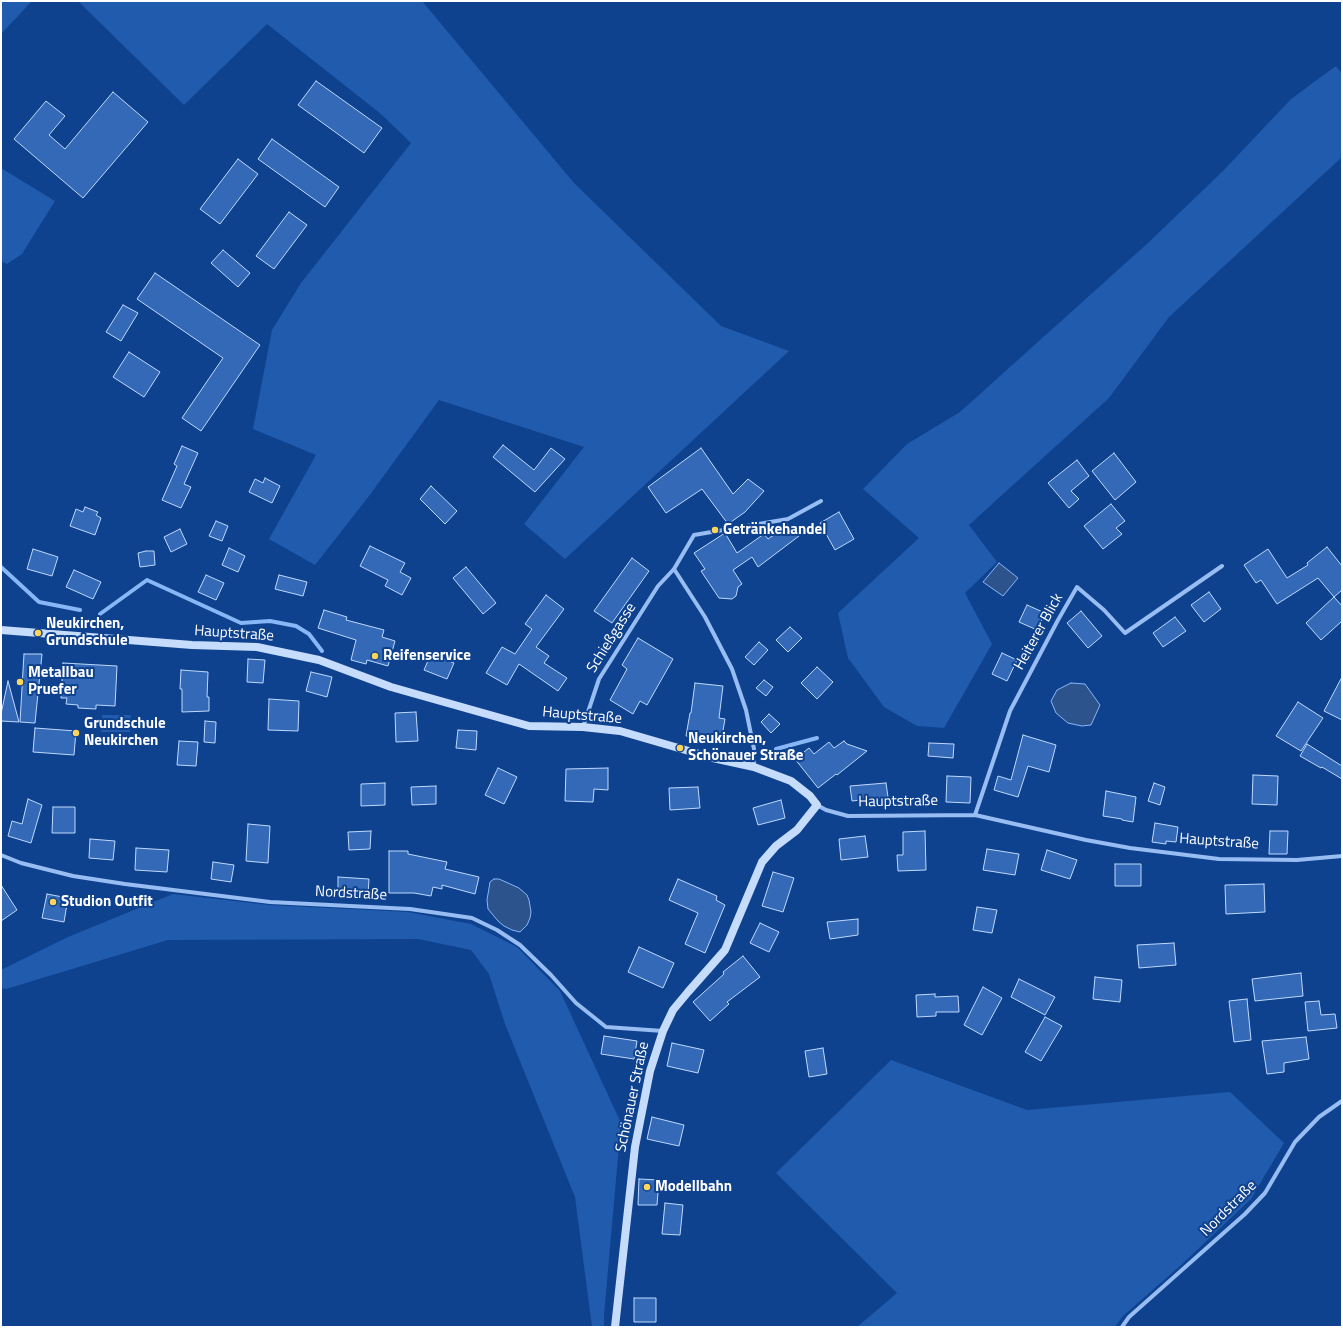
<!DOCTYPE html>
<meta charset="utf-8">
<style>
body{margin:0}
#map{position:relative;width:1343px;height:1328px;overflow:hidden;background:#0f428e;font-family:"Titillium Web",sans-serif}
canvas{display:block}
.frame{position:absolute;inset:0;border:2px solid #fff;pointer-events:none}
</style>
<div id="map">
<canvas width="1343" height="1328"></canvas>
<div class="frame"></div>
</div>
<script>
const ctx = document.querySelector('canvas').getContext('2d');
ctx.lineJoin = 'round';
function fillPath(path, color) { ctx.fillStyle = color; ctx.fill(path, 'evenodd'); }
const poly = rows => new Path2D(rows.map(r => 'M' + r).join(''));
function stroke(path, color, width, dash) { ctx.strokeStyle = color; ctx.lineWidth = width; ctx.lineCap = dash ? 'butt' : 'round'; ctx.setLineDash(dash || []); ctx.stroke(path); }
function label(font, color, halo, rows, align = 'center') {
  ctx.font = font + ' "Titillium Web",sans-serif'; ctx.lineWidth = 4; ctx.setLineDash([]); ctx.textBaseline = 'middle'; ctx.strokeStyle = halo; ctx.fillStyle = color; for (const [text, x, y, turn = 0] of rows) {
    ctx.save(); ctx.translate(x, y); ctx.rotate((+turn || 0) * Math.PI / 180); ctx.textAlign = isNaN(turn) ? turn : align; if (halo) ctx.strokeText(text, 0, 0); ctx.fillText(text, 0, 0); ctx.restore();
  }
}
const green = poly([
 [1,1,32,1,1,34],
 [78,1,422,1,574,183,721,326,789,351,565,559,524,524,584,447,439,400,369,496,315,565,269,539,316,455,253,429,272,330,301,283,411,143,381,114,267,24,184,105],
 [1336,66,1342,74,1342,157,1169,317,1109,398,969,525,997,562,965,593,992,644,944,728,917,726,884,707,848,658,838,613,919,538,863,489,907,444,960,412,1149,242,1223,171,1291,99],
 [1,168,55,201,22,254,7,264,1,261],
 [102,715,131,715,130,732,101,732],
 [173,894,269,905,408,912,471,924,517,947,560,991,621,1123,604,1315,604,1327,592,1327,575,1197,505,1024,489,974,471,950,418,939,168,940,6,989,1,988,1,970,68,937],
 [891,1060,1027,1110,1230,1092,1284,1143,1251,1199,1181,1265,1123,1316,1115,1327,857,1327,897,1293,776,1173]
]);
const water = poly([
 [999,563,1018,578,1003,596,983,582,999,563],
 [1071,683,1085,684,1100,705,1091,725,1082,726,1068,723,1056,713,1051,701,1057,690,1071,683],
 [494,879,499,879,519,888,527,895,529,900,531,912,530,918,527,925,520,932,512,930,504,926,498,921,488,909,487,900,490,882,494,879]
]);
const stream = poly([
 [1,567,39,602,80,610],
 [100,614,147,580,241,623,270,621,296,626,309,634,322,651],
 [776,749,817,738]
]);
const building = poly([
 [316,81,382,128,364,153,298,105,316,81],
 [113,92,148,122,83,198,14,139,46,101,65,116,49,135,65,149,113,92],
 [272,139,339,187,325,207,258,159,272,139],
 [238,159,258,174,220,224,200,209,238,159],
 [289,212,307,225,274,269,256,256,289,212],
 [223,250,250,273,238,287,211,263,223,250],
 [155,273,260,345,201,431,182,418,223,358,137,299,155,273],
 [123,305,138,313,121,341,106,332,123,305],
 [129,352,160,372,144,397,113,377,129,352],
 [503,445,534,470,551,448,565,459,535,492,493,457,503,445],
 [182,446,198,453,184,484,191,487,181,508,162,500,177,466,174,464,182,446],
 [701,448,733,494,748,479,764,491,745,512,728,524,702,489,666,513,648,487,701,448],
 [1114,453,1136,482,1115,500,1092,471,1114,453],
 [1077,460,1089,476,1071,491,1079,499,1069,508,1048,483,1077,460],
 [265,478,280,486,272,503,249,492,255,479,263,483,265,478],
 [431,486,457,511,445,524,420,499,431,486],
 [1111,504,1125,521,1116,528,1122,534,1103,549,1084,526,1111,504],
 [85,507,98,512,96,515,101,518,95,535,70,526,76,509,83,512,85,507],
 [839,512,854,539,835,550,820,523,839,512],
 [216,521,228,526,222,541,209,536,216,521],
 [788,525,799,536,758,567,752,557,733,570,742,584,738,587,736,596,732,599,719,598,701,571,705,569,694,553,725,533,737,553,764,534,768,539,788,525],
 [180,529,187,544,171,552,164,537,180,529],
 [370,546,405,563,400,572,411,578,402,595,385,586,388,580,360,566,370,546],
 [1327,547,1342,566,1342,590,1334,597,1318,578,1277,604,1261,580,1256,583,1244,565,1268,549,1287,578,1308,565,1307,563,1327,547],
 [229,548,245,556,238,572,222,565,229,548],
 [33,549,58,557,52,576,27,569,33,549],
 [146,551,154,551,155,565,140,567,138,553,146,551],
 [632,558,649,571,612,623,594,611,632,558],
 [466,567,496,603,483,614,453,578,466,567],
 [74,570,101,582,93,599,66,587,74,570],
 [206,575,224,583,216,600,198,592,206,575],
 [279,575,307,582,303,596,275,589,279,575],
 [1209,592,1221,609,1204,622,1191,605,1209,592],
 [546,595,564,609,536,647,549,656,544,663,567,678,558,691,519,664,507,685,486,673,502,647,515,654,532,629,525,624,546,595],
 [1334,597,1342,606,1342,621,1321,640,1306,623,1334,597],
 [1027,605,1045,613,1037,630,1019,622,1027,605],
 [324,610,347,617,346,620,384,630,382,637,395,641,388,666,367,660,366,664,351,660,356,640,318,628,324,610],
 [1081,611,1102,636,1088,648,1067,623,1081,611],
 [1175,617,1186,631,1163,647,1153,633,1175,617],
 [790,627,802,638,788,652,776,640,790,627],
 [638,638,673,659,647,705,640,701,633,714,610,700,627,669,622,665,638,638],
 [759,642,768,650,754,665,745,657,759,642],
 [1002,653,1017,660,1007,681,992,674,1002,653],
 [24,654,42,654,35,723,20,722,24,654],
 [431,654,454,663,447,679,424,670,431,654],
 [248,659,265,660,263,683,247,682,248,659],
 [63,663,117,666,115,706,96,705,96,709,78,708,78,705,66,704,67,698,61,698,63,663],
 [817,667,833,682,817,699,801,683,817,667],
 [181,670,208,672,207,697,209,697,209,711,182,712,182,689,180,689,181,670],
 [311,672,332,677,327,697,306,691,311,672],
 [1342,677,1342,720,1324,711,1342,677],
 [764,680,773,687,766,696,756,688,764,680],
 [8,681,19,722,1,721,1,714,8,681],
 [695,683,723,686,719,718,725,719,721,742,686,736,690,713,691,713,695,683],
 [269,699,299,701,298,731,268,730,269,699],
 [1298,702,1323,718,1301,751,1276,736,1298,702],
 [416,712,418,741,396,742,395,713,416,712],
 [769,714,780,724,771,733,761,722,769,714],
 [205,721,216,722,215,743,204,742,205,721],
 [35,728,76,731,74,755,33,752,35,728],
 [458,730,477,731,476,750,456,748,458,730],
 [1023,735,1056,745,1049,772,1028,766,1018,797,994,790,998,776,1011,780,1023,735],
 [179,741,198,742,196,766,177,765,179,741],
 [844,741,847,744,867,751,837,775,836,774,818,788,795,759,809,748,814,754,829,742,834,748,844,741],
 [929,743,954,744,953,758,928,756,929,743],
 [1307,744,1342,766,1342,779,1322,767,1321,768,1300,756,1307,744],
 [498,768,517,777,504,804,485,795,498,768],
 [608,768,608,790,594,789,593,802,565,801,566,769,608,768],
 [1253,775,1278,776,1277,805,1252,804,1253,775],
 [947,776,971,777,970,803,946,802,947,776],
 [385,783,385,805,361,806,361,784,385,783],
 [886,783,888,797,852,801,850,786,886,783],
 [1154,783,1165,787,1160,805,1148,801,1154,783],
 [436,786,436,804,412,805,411,787,436,786],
 [698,787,700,808,670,810,669,788,698,787],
 [1106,791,1136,797,1133,822,1122,820,1122,819,1103,816,1106,791],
 [28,799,42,805,31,843,8,836,12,821,22,824,28,799],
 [781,800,785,818,758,825,753,808,781,800],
 [53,807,75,807,75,833,52,833,53,807],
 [1155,823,1178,827,1176,842,1166,841,1166,844,1152,842,1155,823],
 [248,824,270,826,268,863,246,861,248,824],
 [371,831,370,849,349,850,348,832,371,831],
 [925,831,926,870,898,871,897,855,903,855,903,832,925,831],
 [1270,831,1288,831,1287,854,1269,854,1270,831],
 [865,836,868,857,841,860,839,839,865,836],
 [90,839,115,841,113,860,89,858,90,839],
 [136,848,169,850,167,872,135,870,136,848],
 [987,849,1019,854,1015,875,983,870,987,849],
 [1047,850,1077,860,1070,879,1041,870,1047,850],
 [389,851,408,851,408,854,447,862,445,869,479,877,475,894,442,885,442,889,433,887,431,896,414,893,389,893,389,851],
 [213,862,234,865,231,882,211,879,213,862],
 [1115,864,1141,864,1141,886,1115,886,1115,864],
 [773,872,794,878,783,912,762,906,773,872],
 [338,877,369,879,368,895,338,894,338,877],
 [678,879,717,896,716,900,725,905,705,953,685,944,698,913,669,900,678,879],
 [1264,884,1265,912,1226,914,1225,885,1264,884],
 [1,885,17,910,1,921,1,885],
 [47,894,68,898,64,922,42,918,47,894],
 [977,907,997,910,992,933,973,930,977,907],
 [858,919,858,935,830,939,827,922,858,919],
 [760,923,779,932,769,952,750,943,760,923],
 [1174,943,1176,965,1139,968,1137,945,1174,943],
 [639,947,674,963,663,988,628,972,639,947],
 [743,956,760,977,727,1002,729,1004,710,1021,693,1002,724,974,723,972,743,956],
 [1301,973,1303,996,1255,1001,1252,979,1301,973],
 [1095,977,1122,980,1120,1002,1093,999,1095,977],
 [1019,979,1055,997,1045,1015,1011,997,1019,979],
 [983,987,1002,998,982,1035,964,1025,983,987],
 [935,994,935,997,958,996,959,1012,936,1012,936,1016,917,1017,916,995,935,994],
 [1247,999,1251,1040,1234,1042,1229,1001,1247,999],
 [1319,1001,1321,1015,1335,1014,1337,1028,1308,1031,1305,1002,1319,1001],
 [1045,1017,1062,1026,1041,1061,1025,1052,1045,1017],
 [604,1036,637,1041,634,1059,601,1054,604,1036],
 [1306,1037,1309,1059,1284,1063,1284,1072,1267,1074,1262,1041,1306,1037],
 [672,1043,704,1050,698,1073,667,1066,672,1043],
 [823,1048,827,1074,809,1077,805,1051,823,1048],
 [652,1117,684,1125,679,1146,647,1139,652,1117],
 [639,1179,659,1180,657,1205,638,1205,639,1179],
 [665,1203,683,1205,680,1235,662,1234,665,1203],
 [634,1298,656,1298,656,1322,634,1322,634,1298]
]);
const street = poly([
 [674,569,705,617,732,669,746,710,754,749,754,767],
 [583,727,599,679,658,586,674,569,694,535,788,519,821,501],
 [817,805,826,810,848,816,975,815,1086,840,1130,848,1219,859,1297,860,1342,856],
 [975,815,1010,711,1058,620,1077,587,1104,610,1125,633,1222,566],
 [1,855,21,863,73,876,125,884,270,902,410,909,472,918,497,930,520,945,551,975,576,1003,606,1027,663,1031],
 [1122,1327,1129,1317,1245,1214,1265,1193,1295,1142,1319,1117,1342,1101]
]);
const secondary = poly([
 [1,630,192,645,257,647,319,660,391,687,529,726,583,727,620,731,713,758,754,767,791,781,810,796,817,805,797,830,776,846,762,862,725,950,688,992,673,1010,663,1031,650,1071,635,1147,615,1327]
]);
const markers = [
 [715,530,4,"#ffd559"],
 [38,633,4,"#ffd559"],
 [375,656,4,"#ffd559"],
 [20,682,4,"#ffd559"],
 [76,733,4,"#ffd559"],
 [680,748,4,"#ffd559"],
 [53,902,4,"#ffd559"],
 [647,1187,4,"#ffd559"]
];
const poiNames = [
 ["Getränkehandel",723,530],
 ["Neukirchen,",46,624],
 ["Grundschule",46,641],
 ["Reifenservice",383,656],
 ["Metallbau",28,673],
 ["Pruefer",28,690],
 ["Grundschule",84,724],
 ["Neukirchen",84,741],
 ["Neukirchen,",688,739],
 ["Schönauer Straße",688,756],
 ["Studion Outfit",61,902],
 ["Modellbahn",655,1187]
];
const streetNames = [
 ["Heiterer Blick",1039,632,-61],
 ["Hauptstraße",234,634,4],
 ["Schießgasse",612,638,-58],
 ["Hauptstraße",582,716,5],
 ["Hauptstraße",898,802,-1],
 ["Hauptstraße",1219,842,4],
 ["Nordstraße",351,894,3],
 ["Schönauer Straße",633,1097,-78],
 ["Nordstraße",1229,1209,-45]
];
fillPath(green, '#205bae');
fillPath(water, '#2d538d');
stroke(water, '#88b7f7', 1);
stroke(stream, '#88b7f7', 4);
fillPath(building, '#3369b6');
stroke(building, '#bed9fe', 1);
stroke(street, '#97bdf3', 4);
stroke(secondary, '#c6dcfd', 8);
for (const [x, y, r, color] of markers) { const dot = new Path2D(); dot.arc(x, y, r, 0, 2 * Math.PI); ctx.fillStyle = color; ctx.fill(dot); stroke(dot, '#0f428e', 1.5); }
label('bold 15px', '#fff', '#0f428e', poiNames, 'left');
label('15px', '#fff', '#0f428e', streetNames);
</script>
